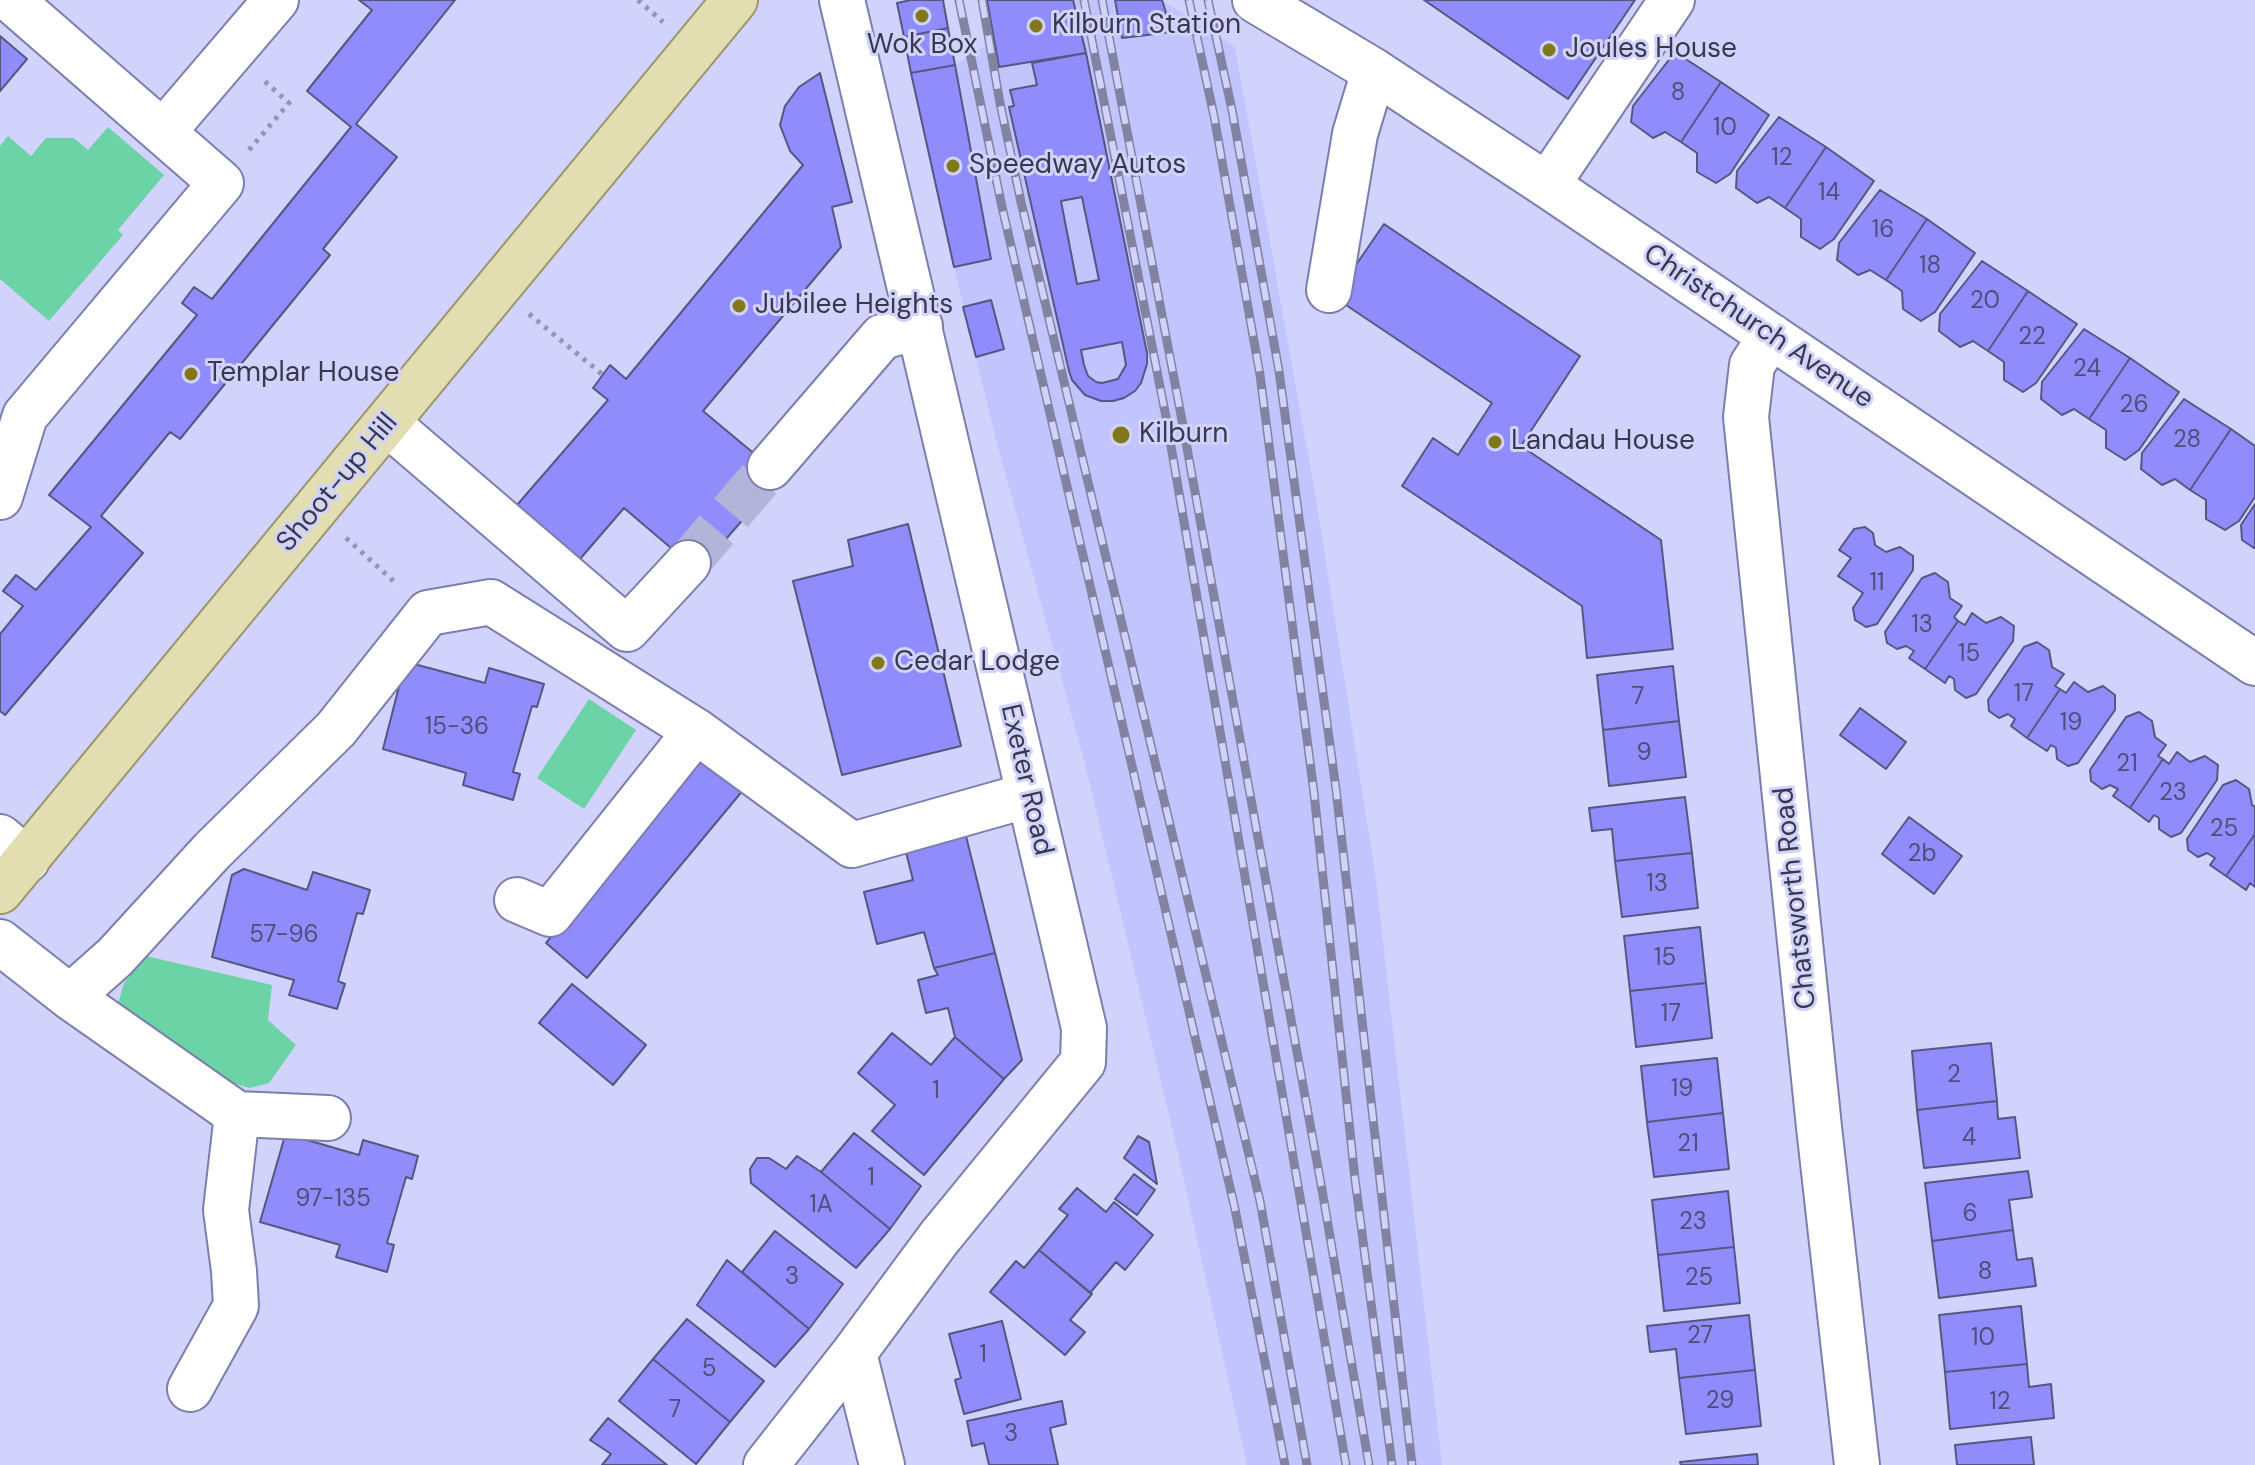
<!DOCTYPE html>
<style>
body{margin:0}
canvas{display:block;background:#d1d3fc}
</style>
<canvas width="2255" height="1465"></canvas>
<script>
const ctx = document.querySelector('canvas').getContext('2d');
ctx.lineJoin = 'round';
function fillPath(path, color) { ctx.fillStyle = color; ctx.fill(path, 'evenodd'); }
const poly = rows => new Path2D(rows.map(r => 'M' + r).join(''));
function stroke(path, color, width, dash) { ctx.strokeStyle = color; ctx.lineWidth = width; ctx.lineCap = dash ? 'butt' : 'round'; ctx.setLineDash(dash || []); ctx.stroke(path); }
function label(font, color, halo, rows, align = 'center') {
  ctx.font = font + ' "DM Sans",sans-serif'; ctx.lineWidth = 6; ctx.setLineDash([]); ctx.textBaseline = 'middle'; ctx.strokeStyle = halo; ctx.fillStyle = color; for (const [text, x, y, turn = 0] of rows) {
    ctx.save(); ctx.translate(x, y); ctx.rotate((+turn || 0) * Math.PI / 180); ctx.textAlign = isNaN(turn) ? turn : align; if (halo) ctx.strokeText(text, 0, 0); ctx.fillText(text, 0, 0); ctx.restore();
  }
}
const built = poly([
 [1058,0,1162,0,1235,47,1316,499,1376,879,1442,1465,1247,1465,1177,1149,1086,768,994,432,954,267,960,98,955,65]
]);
const green = poly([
 [108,127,164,175,118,230,123,235,49,321,0,279,0,146,8,136,31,156,46,138,74,138,88,150],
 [589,699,636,730,584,809,537,778],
 [146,956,272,985,268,1020,296,1045,269,1083,250,1088,232,1083,115,1014,124,983]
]);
const building = poly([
 [359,0,455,0,356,124,397,157,323,249,330,255,180,439,170,432,101,516,143,553,5,715,0,711,0,634,23,606,3,591,16,575,36,590,91,527,49,495,197,315,182,303,194,287,212,299,351,127,307,91,372,10,359,0],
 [911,0,943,0,948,28,904,37,897,3,911,0],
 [987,0,1073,0,1086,53,999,67,987,0],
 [1115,0,1162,0,1172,32,1122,38,1115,0],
 [1424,0,1635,0,1568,99,1424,0],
 [948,28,955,65,911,73,904,37,948,28],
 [0,36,27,59,0,91,0,36],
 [1675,52,1721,82,1681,142,1665,132,1653,138,1631,122,1633,106,1675,52],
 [1086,53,1147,353,1147,364,1141,383,1135,391,1124,398,1113,401,1101,401,1085,395,1072,380,1069,371,1009,107,1014,106,1010,90,1037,85,1032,63,1086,53],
 [955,65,991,259,954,267,911,73,955,65],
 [820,73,852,202,832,207,841,247,703,411,781,476,698,571,624,508,580,559,517,505,608,400,593,388,610,365,626,379,803,165,790,151,780,125,785,106,799,87,820,73],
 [1721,82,1769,115,1730,174,1716,183,1697,172,1697,153,1681,142,1721,82],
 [1779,117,1826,147,1785,208,1769,197,1757,203,1736,188,1737,171,1779,117],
 [1826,147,1874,181,1834,239,1820,249,1801,237,1801,219,1785,208,1826,147],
 [1880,190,1927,219,1886,280,1870,270,1858,275,1837,260,1839,243,1880,190],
 [1082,197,1099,280,1077,284,1061,201,1082,197],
 [1927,219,1975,253,1935,312,1921,321,1903,309,1902,291,1886,280,1927,219],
 [1384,224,1580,356,1521,446,1661,540,1673,649,1587,658,1582,606,1402,486,1433,438,1458,455,1492,403,1334,297,1384,224],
 [1982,261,2028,291,1988,351,1973,341,1960,347,1939,331,1940,314,1982,261],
 [2028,291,2077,324,2036,383,2023,392,2004,380,2004,362,1988,351,2028,291],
 [991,300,1004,349,976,357,963,307,991,300],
 [2084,329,2130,358,2089,419,2074,409,2062,415,2041,399,2042,382,2084,329],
 [1122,342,1126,365,1118,379,1102,383,1096,382,1088,376,1084,365,1081,350,1122,342],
 [2130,358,2179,392,2139,450,2125,460,2106,448,2106,430,2089,419,2130,358],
 [2184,399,2231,429,2190,490,2175,479,2162,485,2141,469,2142,453,2184,399],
 [2231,429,2255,446,2255,497,2239,521,2225,530,2206,519,2206,500,2190,490,2231,429],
 [2255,504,2255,548,2254,548,2242,540,2241,525,2255,504],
 [908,524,961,746,842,775,793,581,853,566,848,540,908,524],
 [1865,527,1873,533,1875,545,1886,552,1900,547,1913,556,1913,570,1877,624,1866,627,1855,620,1853,608,1863,593,1838,576,1851,558,1839,550,1854,529,1865,527],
 [1935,573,1948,582,1950,598,1962,606,1954,617,1958,621,1925,669,1909,658,1914,651,1906,646,1897,649,1887,643,1885,632,1922,578,1935,573],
 [1972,613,1986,623,2001,617,2014,626,2013,641,1976,694,1966,698,1955,690,1954,679,1949,676,1945,683,1925,669,1958,621,1965,625,1972,613],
 [2037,642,2049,650,2052,667,2064,674,2055,686,2060,689,2027,738,2011,726,2015,719,2008,714,1999,718,1989,711,1988,700,2024,647,2037,642],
 [414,664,485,683,489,668,544,684,537,707,532,706,513,772,520,774,513,800,463,785,466,773,383,749,404,667,414,664],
 [1673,666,1679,721,1603,730,1597,675,1673,666],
 [2074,682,2088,692,2103,686,2115,695,2115,710,2078,763,2068,766,2057,759,2056,748,2051,745,2047,751,2027,738,2060,689,2066,693,2074,682],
 [1860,708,1906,742,1886,769,1840,735,1860,708],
 [2139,712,2152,721,2155,737,2166,745,2158,756,2163,759,2130,808,2113,796,2118,789,2110,785,2102,789,2091,781,2090,770,2126,717,2139,712],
 [1679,721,1686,777,1609,786,1603,730,1679,721],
 [2177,752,2190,762,2205,756,2218,765,2217,780,2181,833,2171,837,2159,829,2159,818,2154,815,2149,822,2130,808,2163,759,2169,764,2177,752],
 [702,755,744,789,587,978,546,943,702,755],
 [2236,780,2249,789,2252,805,2255,807,2255,834,2226,876,2210,865,2215,858,2207,853,2198,857,2188,850,2187,839,2223,785,2236,780],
 [1685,797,1692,853,1615,861,1612,829,1592,831,1589,808,1685,797],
 [1909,817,1962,856,1934,894,1882,854,1909,817],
 [965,832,995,953,934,968,924,932,877,944,864,892,913,880,905,848,965,832],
 [2255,834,2255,887,2250,883,2246,890,2226,876,2255,834],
 [1692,853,1698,908,1622,917,1615,861,1692,853],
 [244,869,307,890,313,872,370,890,363,914,357,913,338,981,345,984,337,1009,289,995,294,980,212,957,232,875,244,869],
 [1700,927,1706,983,1630,991,1624,936,1700,927],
 [995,953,1022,1060,1004,1079,955,1037,948,1008,926,1013,918,980,938,975,934,968,995,953],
 [1706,983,1712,1038,1636,1047,1630,991,1706,983],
 [572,984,646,1045,613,1085,539,1023,572,984],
 [892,1033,931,1065,955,1037,1004,1079,924,1175,872,1131,895,1105,858,1073,892,1033],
 [1991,1043,1997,1101,1917,1110,1912,1051,1991,1043],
 [1717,1058,1723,1113,1647,1122,1641,1066,1717,1058],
 [1997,1101,1998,1119,2015,1117,2020,1158,1924,1168,1917,1110,1997,1101],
 [1723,1113,1729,1169,1654,1177,1647,1122,1723,1113],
 [854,1133,921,1186,890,1229,821,1172,854,1133],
 [293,1136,359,1155,363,1140,418,1156,412,1179,406,1177,387,1243,394,1245,387,1272,336,1257,340,1245,260,1222,284,1139,293,1136],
 [1138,1136,1149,1142,1157,1184,1124,1158,1138,1136],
 [797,1156,821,1172,890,1229,856,1268,751,1183,750,1169,757,1158,769,1158,786,1169,797,1156],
 [2028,1171,2032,1197,2009,1200,2013,1230,1932,1241,1925,1183,2028,1171],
 [1134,1174,1155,1190,1137,1215,1115,1199,1134,1174],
 [1077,1188,1106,1212,1114,1202,1153,1235,1125,1270,1116,1262,1090,1293,1039,1250,1068,1215,1059,1209,1077,1188],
 [1728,1191,1734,1247,1658,1255,1652,1200,1728,1191],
 [2013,1230,2017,1260,2032,1258,2036,1286,1939,1298,1932,1241,2013,1230],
 [775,1231,843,1284,809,1329,742,1272,775,1231],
 [1734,1247,1740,1303,1664,1311,1658,1255,1734,1247],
 [1039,1250,1092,1294,1070,1320,1085,1332,1065,1355,990,1292,1016,1261,1024,1268,1039,1250],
 [727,1260,809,1329,775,1367,697,1305,727,1260],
 [2021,1306,2027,1364,1945,1372,1939,1315,2021,1306],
 [1749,1315,1755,1370,1679,1378,1676,1349,1650,1352,1647,1326,1749,1315],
 [687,1319,764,1381,730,1422,653,1359,687,1319],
 [1002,1321,1021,1399,964,1414,955,1380,961,1378,949,1334,1002,1321],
 [653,1359,730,1422,696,1464,619,1401,653,1359],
 [2027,1364,2029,1387,2051,1384,2054,1418,1950,1429,1945,1372,2027,1364],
 [1755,1370,1761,1426,1686,1434,1679,1378,1755,1370],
 [1062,1401,1066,1424,1050,1428,1058,1465,989,1465,984,1443,972,1446,967,1421,1062,1401],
 [608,1418,667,1465,602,1465,611,1454,590,1440,608,1418],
 [2031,1437,2034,1465,1957,1465,1955,1445,2031,1437],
 [1757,1454,1758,1465,1681,1465,1680,1462,1757,1454]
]);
const minorTunnel = poly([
 [688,563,770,467]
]);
const path = poly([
 [638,0,663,22],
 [249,150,289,103,262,79],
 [529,314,603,375],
 [346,538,398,585]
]);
const minor = poly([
 [1255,0,1374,71,1547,185,2255,663],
 [163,132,276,0],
 [1547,185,1672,0],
 [1329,290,1355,134,1374,71],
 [1771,336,1752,365,1746,417,1819,1127,1857,1465],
 [387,423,627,629,688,563],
 [770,467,882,337,920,326],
 [0,497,25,416,221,183,11,0],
 [0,837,27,860],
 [517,900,550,914,696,731],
 [0,942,70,997,115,957,212,851,336,729,428,613,491,602,696,731,852,845,1029,795],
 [70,997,237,1114,328,1118],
 [854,1353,882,1465],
 [190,1389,236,1306,234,1271,226,1210,237,1114],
 [766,1465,854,1353,939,1238,1083,1062,1084,1028,842,0]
]);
const major = poly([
 [0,891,735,0]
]);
const rail = poly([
 [959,0,1002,207,1235,1209,1285,1465],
 [982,0,1000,103,1021,202,1260,1201,1307,1465],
 [1084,0,1166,417,1346,1465],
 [1102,0,1181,415,1321,1184,1369,1465],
 [1189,0,1214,116,1260,375,1314,793,1355,1179,1392,1465],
 [1208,0,1232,110,1279,371,1336,789,1412,1465]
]);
const markers = [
 [922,16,8,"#81771b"],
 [1036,26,8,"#81771b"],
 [1549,50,8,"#81771b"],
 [953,166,8,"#81771b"],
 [739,306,8,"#81771b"],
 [191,374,8,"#81771b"],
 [1121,435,10,"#81771b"],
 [1495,442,8,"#81771b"],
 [878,663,8,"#81771b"]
];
const numberNames = [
 ["8",1678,94],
 ["10",1725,129],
 ["12",1782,159],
 ["14",1829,194],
 ["16",1883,231],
 ["18",1930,267],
 ["20",1985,302],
 ["22",2032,338],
 ["24",2087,370],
 ["26",2134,406],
 ["28",2187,441],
 ["11",1877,584],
 ["13",1922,626],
 ["15",1969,655],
 ["17",2024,695],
 ["7",1638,698],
 ["19",2071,724],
 ["15-36",457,728],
 ["9",1644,754],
 ["21",2127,765],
 ["23",2173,794],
 ["25",2224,830],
 ["2b",1922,855],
 ["13",1657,885],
 ["57-96",284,936],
 ["15",1665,959],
 ["17",1671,1015],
 ["2",1954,1076],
 ["19",1682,1090],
 ["1",936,1092],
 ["4",1969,1139],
 ["21",1688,1145],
 ["1",871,1179],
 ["97-135",333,1200],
 ["1A",821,1206],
 ["6",1970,1215],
 ["23",1693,1223],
 ["8",1985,1273],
 ["3",792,1278],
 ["25",1699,1279],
 ["27",1700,1337],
 ["10",1983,1339],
 ["1",983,1356],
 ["5",709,1370],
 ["29",1720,1402],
 ["12",2000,1403],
 ["7",675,1411],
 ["3",1011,1435]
];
const poiNames = [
 ["Kilburn Station",1052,26],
 ["Wok Box",922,46,"center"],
 ["Joules House",1565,50],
 ["Speedway Autos",969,166],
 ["Jubilee Heights",755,306],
 ["Templar House",207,374],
 ["Kilburn",1139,435],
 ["Landau House",1511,442],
 ["Cedar Lodge",894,663]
];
const streetNames = [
 ["Christchurch Avenue",1758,327,34],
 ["Shoot-up Hill",338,483,-50],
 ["Exeter Road",1026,780,77],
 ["Chatsworth Road",1796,898,-96]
];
fillPath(built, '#c2c4fe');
fillPath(green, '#6bd3a5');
fillPath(building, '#908cfc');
stroke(building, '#555682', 2);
stroke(minorTunnel, '#b2b4d9', 44, [44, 22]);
stroke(minor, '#7c7eac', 48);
stroke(major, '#9b966d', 48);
stroke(path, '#9395b6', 5, [4, 6]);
stroke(minor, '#fff', 44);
stroke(major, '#e3deb2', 44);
stroke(rail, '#8183a1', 9);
stroke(rail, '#d1d3fc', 6, [18]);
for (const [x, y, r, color] of markers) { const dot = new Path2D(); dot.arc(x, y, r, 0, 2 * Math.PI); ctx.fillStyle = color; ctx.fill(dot); stroke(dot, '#d1d3fc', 3); }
label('24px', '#4e4e7a', null, numberNames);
label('28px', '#38394e', '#d1d3fc', poiNames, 'left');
label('28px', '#38394e', '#d1d3fc', streetNames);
</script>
